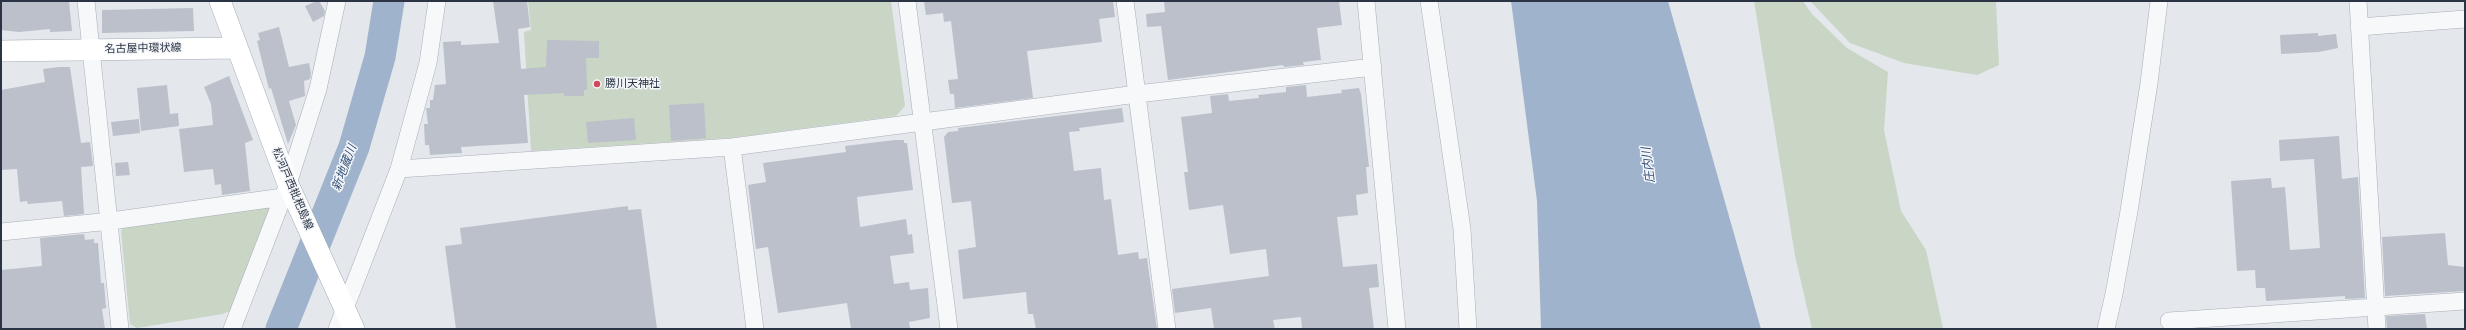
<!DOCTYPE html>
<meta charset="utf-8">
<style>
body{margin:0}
#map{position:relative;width:2466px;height:330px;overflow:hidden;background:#e4e7ec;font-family:Poppins,sans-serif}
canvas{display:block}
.frame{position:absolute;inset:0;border:2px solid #2b3445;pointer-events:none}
</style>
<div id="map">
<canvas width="2466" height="330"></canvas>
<div class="frame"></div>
</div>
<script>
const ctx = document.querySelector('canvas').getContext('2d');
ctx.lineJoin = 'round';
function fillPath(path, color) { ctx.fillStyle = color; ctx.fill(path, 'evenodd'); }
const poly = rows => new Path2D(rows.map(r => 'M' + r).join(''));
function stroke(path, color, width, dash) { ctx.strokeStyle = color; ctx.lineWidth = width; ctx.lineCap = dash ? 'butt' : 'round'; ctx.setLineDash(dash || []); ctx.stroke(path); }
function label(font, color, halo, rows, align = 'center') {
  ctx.font = font + ' Poppins,"Noto Sans JP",sans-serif'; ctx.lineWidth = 3; ctx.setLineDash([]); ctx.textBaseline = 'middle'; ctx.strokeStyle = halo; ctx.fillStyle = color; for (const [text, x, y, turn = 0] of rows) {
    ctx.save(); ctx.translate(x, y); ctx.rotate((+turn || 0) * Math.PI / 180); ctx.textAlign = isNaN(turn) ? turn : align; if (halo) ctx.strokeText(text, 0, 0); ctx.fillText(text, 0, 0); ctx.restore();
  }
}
const green = poly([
 [528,1,891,1,905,106,896,116,730,138,531,151,524,32,531,30],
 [1754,1,1803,1,1812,14,1847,48,1888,72,1884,130,1901,211,1926,250,1943,328,1812,329,1795,256],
 [1810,1,1996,1,1999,65,1977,75,1904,63,1850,43],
 [268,206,271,210,233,310,222,314,137,328,130,324,121,231,126,225]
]);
const water = poly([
 [1511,1,1668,1,1761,329,1541,329,1537,201]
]);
const river = poly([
 [281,329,354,147,380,57,389,1]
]);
const building = poly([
 [1,1,69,1,72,31,50,32,50,29,19,32,1,30],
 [317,1,319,1,325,11,324,16,313,22,305,6],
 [493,1,527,1,530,27,518,29,521,69,546,67,547,40,599,41,599,58,586,58,587,90,584,90,584,96,564,96,564,93,524,95,528,143,461,147,462,153,430,155,429,145,425,145,424,124,428,124,426,108,430,108,430,100,433,100,435,85,446,84,443,42,461,41,461,45,499,43],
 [924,1,1113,1,1115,17,1099,19,1102,42,1027,51,1033,98,955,108,954,94,950,94,948,80,958,79,951,21,944,22,943,13,926,15],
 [1164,1,1339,1,1342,25,1317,28,1321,60,1303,62,1304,65,1284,67,1283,65,1168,80,1161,26,1147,27,1146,14,1165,12],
 [193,8,194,31,102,33,102,10],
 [279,27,289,67,309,63,311,73,310,79,304,81,305,96,289,101,296,125,288,144,271,88,269,89,257,41,260,40,258,33],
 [2318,33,2318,36,2336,34,2338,48,2319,52,2281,54,2280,35],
 [59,67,70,67,81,143,90,142,93,166,81,167,84,214,64,216,62,201,28,204,27,201,20,202,17,169,1,170,1,90,45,82,43,69],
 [229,76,253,140,245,143,250,191,222,195,221,184,215,185,213,169,184,172,179,129,213,125,211,104,204,87],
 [167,85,170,114,178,113,179,126,141,131,137,88],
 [1306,85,1307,97,1342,93,1341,90,1359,88,1361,94,1369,167,1366,167,1368,193,1356,195,1358,215,1337,217,1343,267,1377,264,1379,287,1369,288,1374,329,1302,329,1301,317,1273,320,1275,329,1214,329,1211,308,1175,313,1172,289,1269,276,1266,249,1230,254,1223,205,1189,210,1184,172,1188,172,1181,117,1212,113,1210,96,1228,94,1229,101,1259,98,1258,95,1286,92,1286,87],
 [704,103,706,138,671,141,669,105],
 [1122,108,1124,122,1079,128,1080,131,1069,132,1074,171,1101,168,1104,200,1111,199,1118,255,1138,252,1139,259,1147,258,1157,329,1036,329,1033,314,1028,314,1026,292,963,299,958,250,976,247,971,201,952,203,944,137,948,132,958,131,958,128],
 [634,118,636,140,588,143,586,122],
 [139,119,140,133,113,136,111,122],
 [2339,136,2342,179,2358,177,2365,298,2345,299,2345,296,2266,301,2265,288,2256,288,2255,270,2237,271,2231,181,2271,178,2272,188,2285,187,2290,250,2320,248,2314,159,2280,161,2279,140],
 [895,140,904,140,904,143,907,143,913,190,857,197,860,227,906,219,908,235,912,234,914,253,890,256,894,284,909,282,910,290,928,288,930,318,909,322,910,328,851,329,847,303,778,313,768,247,756,249,748,185,766,182,763,163,846,152,845,146],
 [128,162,130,175,116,176,115,163],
 [628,206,628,210,641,209,657,329,456,329,445,246,462,244,460,228],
 [2445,233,2448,265,2465,267,2465,291,2385,296,2382,237],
 [84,234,85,240,94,239,94,243,98,243,101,283,104,283,106,308,102,309,105,329,1,329,1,270,42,266,40,238],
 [2425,314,2427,329,2387,329,2386,316]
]);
const minor = poly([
 [86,1,120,329],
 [907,1,949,329],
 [1125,1,1167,329],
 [1366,1,1397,329],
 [1429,1,1462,229,1468,329],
 [2358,1,2377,329],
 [2359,27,2465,19],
 [732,147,755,329],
 [399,169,732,147,1137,94,1373,67],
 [1,232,111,221,283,197],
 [2169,321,2465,301],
 [232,329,288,184,318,89,337,1],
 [337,329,399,169,428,63,437,1],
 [2106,329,2114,294,2129,211,2149,83,2159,1]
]);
const major = poly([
 [220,1,288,184,354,329],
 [1,51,236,48]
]);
const markers = [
 [597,84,4,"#d1495b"]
];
const streetNames = [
 ["名古屋中環状線",143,49,-1],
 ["松河戸西枇杷島線",292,189,67]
];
const poiNames = [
 ["勝川天神社",605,84]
];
const waterNames = [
 ["庄内川",1649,165,-97],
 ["新地蔵川",345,168,-69]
];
fillPath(green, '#c9d6c5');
fillPath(water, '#9fb4cc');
stroke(river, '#9fb4cc', 31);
fillPath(building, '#bbc0ca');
stroke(minor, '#a9aeb7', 18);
stroke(major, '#a3abb8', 22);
stroke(minor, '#f7f8fa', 17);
stroke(major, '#fff', 21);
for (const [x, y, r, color] of markers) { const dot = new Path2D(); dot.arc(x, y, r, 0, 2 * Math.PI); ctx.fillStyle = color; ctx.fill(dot); stroke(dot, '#f4f6f9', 1.5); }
label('11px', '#2b3445', '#f4f6f9', streetNames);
label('11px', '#2b3445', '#f4f6f9', poiNames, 'left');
label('italic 12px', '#34527a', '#f4f6f9', waterNames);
</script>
